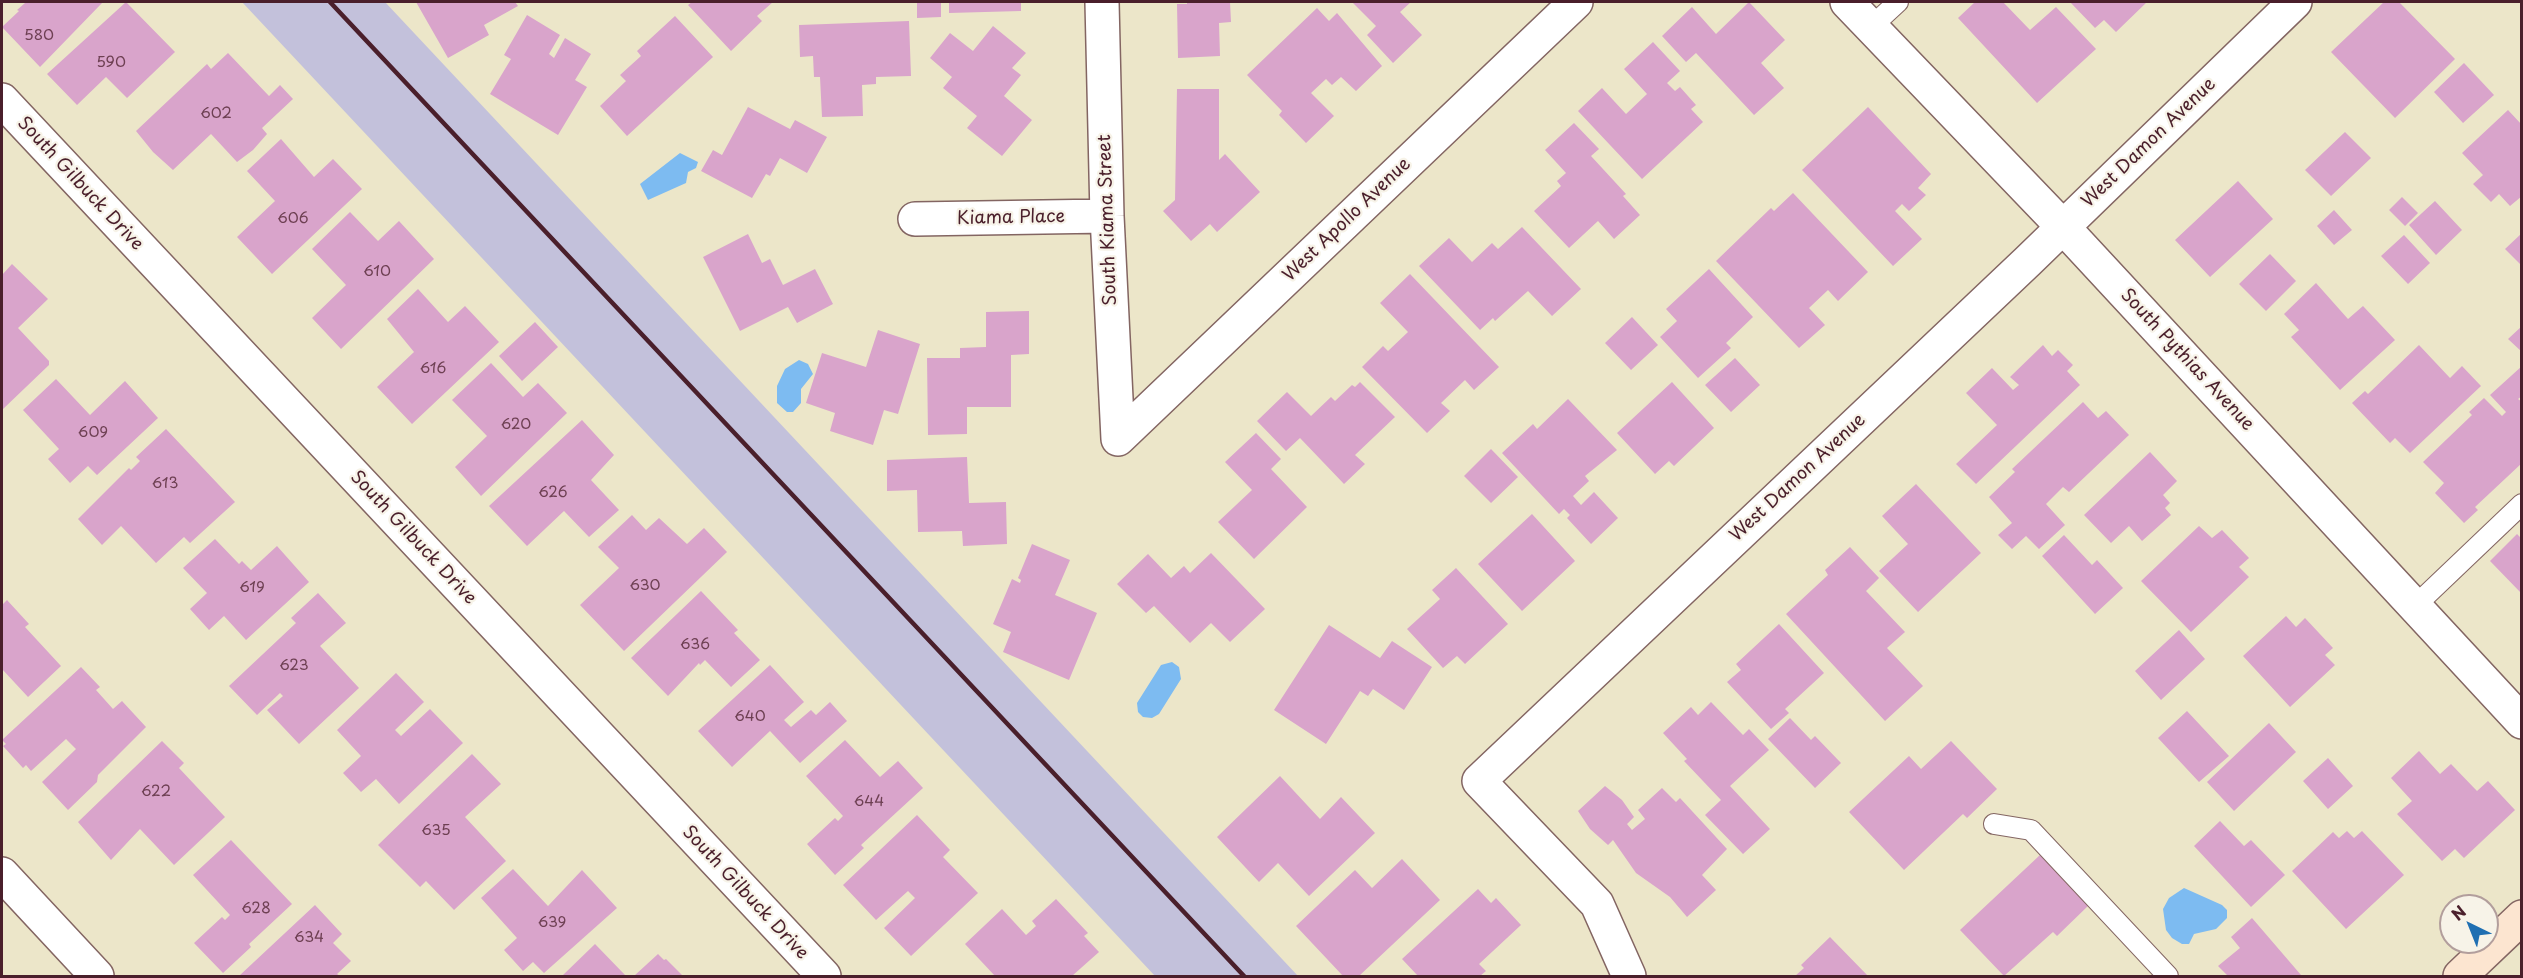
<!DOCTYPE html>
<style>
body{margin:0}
#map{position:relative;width:2523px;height:978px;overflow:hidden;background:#ece6c9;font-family:"Playpen Sans",sans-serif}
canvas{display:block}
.frame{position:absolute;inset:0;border:3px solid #4a1f2b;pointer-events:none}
.north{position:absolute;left:2439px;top:894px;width:60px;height:60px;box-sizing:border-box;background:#f7f3e8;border:2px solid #b29e9c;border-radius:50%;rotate:317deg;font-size:16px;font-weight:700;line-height:24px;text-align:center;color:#4a1f2b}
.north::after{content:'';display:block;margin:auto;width:21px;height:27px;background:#1f6fb2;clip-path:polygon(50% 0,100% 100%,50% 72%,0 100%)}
</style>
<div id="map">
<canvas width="2523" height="978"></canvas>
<div class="frame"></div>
<div class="north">N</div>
</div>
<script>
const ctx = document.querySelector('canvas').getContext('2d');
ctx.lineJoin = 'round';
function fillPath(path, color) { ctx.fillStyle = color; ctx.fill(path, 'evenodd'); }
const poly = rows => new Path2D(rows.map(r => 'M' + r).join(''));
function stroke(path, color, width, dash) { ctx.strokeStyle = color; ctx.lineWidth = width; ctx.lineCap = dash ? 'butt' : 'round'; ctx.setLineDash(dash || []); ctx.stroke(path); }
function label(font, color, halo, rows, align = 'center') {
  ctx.font = font + ' "Playpen Sans",sans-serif'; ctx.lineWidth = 4.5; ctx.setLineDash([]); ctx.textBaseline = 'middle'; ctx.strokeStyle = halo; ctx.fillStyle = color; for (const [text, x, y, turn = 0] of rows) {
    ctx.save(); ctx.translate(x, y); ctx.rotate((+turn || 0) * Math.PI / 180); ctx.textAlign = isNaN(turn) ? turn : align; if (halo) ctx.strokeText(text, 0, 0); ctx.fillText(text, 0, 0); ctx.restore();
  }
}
const industrial = poly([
 [242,2,385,2,1298,976,1155,976]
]);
const water = poly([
 [680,153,698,162,696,168,688,172,686,183,648,200,640,184],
 [799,360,808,364,813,374,801,389,801,403,793,412,787,412,777,403,777,386,785,369],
 [1172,662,1179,667,1181,679,1159,714,1152,718,1143,717,1138,712,1137,703,1161,665],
 [2184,888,2222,905,2227,910,2227,918,2216,929,2194,934,2189,944,2182,944,2172,938,2166,930,2163,909,2169,898]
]);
const building = poly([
 [23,2,103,2,40,67,2,27,19,11,17,10,25,3],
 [126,2,175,52,127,98,106,77,77,105,47,74],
 [416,2,515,2,518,6,484,25,489,35,448,58],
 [692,2,773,2,757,16,762,21,731,51,688,5],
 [917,2,941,2,941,17,917,18],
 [949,2,1021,2,1021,11,949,13],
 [1187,2,1230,2,1231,22,1219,23,1220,56,1178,58,1177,4,1187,4],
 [1352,2,1411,2,1400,12,1422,35,1393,63,1367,35,1376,26],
 [1749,2,1785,40,1761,63,1784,88,1754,115,1696,53,1686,62,1662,36,1692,7,1716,34],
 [1975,2,2003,2,2030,30,2056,7,2096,49,2037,103,1958,18],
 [2070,2,2147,2,2116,32,2104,20,2095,28],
 [2384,2,2399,2,2455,59,2395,118,2331,52],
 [1317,8,1329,21,1337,13,1382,66,1356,91,1341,77,1332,85,1326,79,1311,93,1334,116,1306,143,1279,115,1282,111,1247,75],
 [527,15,560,35,549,54,554,58,565,38,591,54,575,80,587,87,558,135,490,94,511,59,504,55],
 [675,16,713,57,627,136,600,106,626,81,620,75,641,56,637,51],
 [909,21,911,76,876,77,876,84,862,85,863,116,822,117,820,77,814,77,813,56,800,57,799,25],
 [993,26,1026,53,1012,68,1021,75,1004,96,1032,120,1002,156,967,128,977,116,943,88,952,77,930,58,950,33,973,51],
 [1653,42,1680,71,1667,83,1675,91,1680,87,1696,105,1691,109,1703,122,1642,179,1578,111,1602,88,1626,114,1647,94,1624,69],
 [228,53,269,96,280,85,293,99,262,128,267,134,253,150,237,162,211,134,173,170,153,152,136,131,207,64,211,69],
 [2464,63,2494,95,2463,123,2434,92],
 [1177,89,1219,89,1219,160,1225,154,1260,192,1217,232,1210,224,1191,241,1163,211,1175,200],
 [748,107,790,129,795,120,827,137,807,173,780,158,770,176,766,174,752,198,701,171,713,150,722,155],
 [1868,107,1931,174,1918,188,1926,195,1909,211,1902,204,1895,211,1922,239,1893,266,1802,170],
 [2508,110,2522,125,2522,196,2510,206,2499,194,2491,202,2473,184,2483,175,2462,153],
 [1574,123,1599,149,1591,156,1626,194,1623,196,1640,215,1614,239,1598,221,1569,248,1534,211,1561,186,1557,181,1566,173,1545,150],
 [2345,132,2371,158,2331,196,2305,170],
 [281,139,314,177,333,159,362,189,272,274,237,237,275,201,247,171],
 [2238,181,2273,219,2210,277,2175,240],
 [1793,193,1868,272,1838,301,1828,290,1809,308,1825,325,1799,348,1716,261,1771,208,1774,211],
 [2402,197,2418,213,2405,226,2389,210],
 [2435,201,2462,230,2436,255,2409,225],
 [2334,210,2352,230,2334,245,2317,226],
 [350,212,378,241,399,221,434,259,341,349,312,318,346,285,312,249],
 [1522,227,1581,289,1552,316,1528,291,1495,321,1493,318,1480,330,1419,266,1449,238,1472,262,1492,243,1498,249],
 [2522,233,2522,266,2505,249],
 [748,234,762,263,770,259,783,285,815,269,833,304,797,323,788,307,740,331,703,257],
 [2404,235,2430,263,2408,284,2381,256],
 [2270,254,2296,281,2266,311,2239,284],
 [12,264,48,299,18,328,49,361,49,365,2,410,2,275],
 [1709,269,1753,317,1726,343,1731,348,1698,378,1660,337,1677,321,1666,309],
 [1410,274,1499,367,1474,390,1465,380,1441,403,1450,411,1427,433,1362,367,1383,346,1388,351,1408,332,1380,303],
 [2316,283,2348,319,2363,306,2395,340,2340,390,2291,337,2299,330,2284,314],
 [418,289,448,322,465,306,499,342,412,424,377,387,414,352,387,319],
 [1029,311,1029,354,1011,355,1011,407,967,407,967,434,928,435,927,358,960,358,960,348,986,347,986,312],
 [1632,317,1658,345,1631,370,1605,343],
 [535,322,558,347,522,381,499,356],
 [2522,326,2522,352,2508,339],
 [878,330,920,344,898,414,884,410,873,445,830,431,835,413,806,403,822,353,866,367],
 [2043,345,2052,356,2058,350,2073,365,2067,371,2080,385,1976,484,1956,464,1997,425,1966,393,1992,368,2013,390,2019,385,2010,377],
 [2419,345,2450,378,2462,366,2481,386,2410,453,2395,438,2390,443,2352,403,2365,391,2368,394],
 [1735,358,1760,385,1731,412,1705,385],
 [491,363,523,397,538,383,567,413,481,496,455,467,487,436,452,400],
 [2522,366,2522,396,2518,399,2522,402,2522,463,2475,507,2478,510,2464,523,2435,493,2444,483,2423,462,2472,415,2469,412,2484,398,2502,416,2506,412,2490,395],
 [56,379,90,415,125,381,158,418,97,475,88,466,70,483,48,459,59,449,23,410],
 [1360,382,1395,417,1355,455,1365,464,1344,484,1300,438,1286,451,1257,421,1287,392,1311,416,1331,397,1335,401,1352,385,1355,387],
 [1672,382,1714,428,1674,466,1669,461,1655,474,1617,433],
 [1568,399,1617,450,1585,476,1589,481,1573,496,1581,505,1594,492,1618,518,1591,544,1567,518,1570,515,1564,509,1559,514,1502,453,1533,424,1537,429],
 [2083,402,2098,418,2106,411,2129,435,2069,492,2063,487,2046,504,2065,525,2039,549,2026,536,2012,549,1998,535,2012,523,1989,497,2015,472,2012,469],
 [582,420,614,455,591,480,619,510,589,537,564,511,527,546,489,506],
 [166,429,235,502,190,543,184,537,156,563,121,526,102,545,78,519,129,468,131,470,140,461,136,457],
 [1256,433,1281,459,1271,469,1307,507,1254,559,1218,522,1252,490,1225,462],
 [1491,449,1518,477,1491,503,1464,476],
 [2150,452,2177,481,2163,495,2170,503,2165,508,2171,515,2142,541,2129,526,2111,543,2084,515],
 [967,457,969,503,1006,502,1007,544,963,546,962,531,918,532,917,490,887,491,887,460],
 [1916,484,1981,553,1918,612,1879,571,1908,544,1882,516],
 [1532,514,1575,561,1522,611,1478,564],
 [632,515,646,530,659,518,687,544,704,528,727,552,624,651,580,605,619,568,598,547],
 [2199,526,2212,538,2222,530,2249,558,2239,567,2249,577,2191,632,2141,581],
 [2517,534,2522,539,2522,594,2490,561],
 [2064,535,2092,565,2097,560,2123,588,2095,614,2042,556],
 [215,539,239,564,242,561,251,570,277,546,309,582,246,640,224,616,209,630,190,609,207,593,183,568],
 [1032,544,1070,560,1055,595,1097,613,1069,680,1003,652,1011,632,993,624,1012,579,1020,583,1021,580,1018,578],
 [1850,547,1879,578,1866,591,1905,632,1887,648,1923,686,1885,721,1786,614,1828,575,1825,570],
 [1211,553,1265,609,1230,642,1211,623,1190,643,1154,606,1146,613,1117,584,1148,554,1171,578,1184,566,1190,573],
 [1456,568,1508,624,1465,664,1457,656,1443,668,1407,629,1440,599,1432,590],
 [701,591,738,630,734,633,760,660,731,687,705,660,700,665,699,663,668,696,631,658],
 [318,593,346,623,320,646,359,688,299,744,267,710,283,696,280,693,257,715,229,686,296,623,291,618],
 [7,600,29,624,25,627,61,666,28,697,2,669,2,605],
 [2286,616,2296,627,2305,618,2333,648,2325,655,2335,665,2290,707,2243,656],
 [1779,624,1824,673,1785,709,1789,713,1771,729,1727,682,1741,670,1736,664],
 [1329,625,1380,658,1392,641,1432,667,1404,710,1373,689,1368,696,1360,691,1326,744,1274,710],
 [2179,630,2205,659,2161,700,2135,671],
 [770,665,804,702,784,720,791,727,811,710,816,715,830,702,847,721,800,763,770,731,732,767,698,731],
 [81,667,100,687,96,690,113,709,122,701,146,727,98,775,97,782,68,810,42,782,76,749,66,739,31,771,26,765,23,768,3,746,6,744,2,740],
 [396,673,424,702,395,730,401,736,430,709,463,743,399,804,376,779,361,792,343,773,361,756,337,730],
 [1711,702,1743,735,1749,729,1769,750,1730,786,1770,829,1743,854,1705,815,1721,800,1684,761,1687,759,1663,733,1691,707,1698,715],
 [2187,711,2229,756,2199,782,2158,738],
 [1790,718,1811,740,1815,736,1841,763,1815,788,1768,739],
 [2269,723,2296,752,2234,811,2207,782],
 [845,740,880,777,898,761,923,788,861,845,864,848,835,875,807,844,835,818,838,821,843,816,806,776],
 [162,741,184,763,179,768,225,817,174,865,140,829,111,860,78,822],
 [1951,741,1997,789,1967,818,1963,814,1904,870,1849,812,1909,756,1921,769],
 [2419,751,2440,774,2451,764,2477,791,2488,781,2515,810,2464,858,2455,849,2442,861,2397,814,2412,801,2391,778],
 [472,754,501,784,465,817,506,861,454,910,426,881,420,887,378,845],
 [2328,758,2353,786,2328,809,2303,781],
 [1280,776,1320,819,1341,797,1375,833,1309,896,1278,863,1259,882,1217,837],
 [1605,786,1622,800,1634,817,1627,824,1632,830,1645,819,1638,810,1662,788,1676,802,1680,798,1727,849,1702,875,1716,890,1687,917,1670,897,1636,873,1613,840,1608,845,1590,829,1578,811],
 [917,815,950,850,943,857,978,893,911,956,884,928,915,898,908,891,876,920,843,885],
 [2220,821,2244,846,2251,840,2285,875,2251,907,2194,846],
 [2347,831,2354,838,2362,831,2404,875,2346,929,2292,871,2333,832,2339,838],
 [231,840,292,904,249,944,251,947,223,973,194,943,222,917,225,920,230,915,193,875],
 [2040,855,2088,906,2057,936,2053,932,2004,976,1960,930],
 [1402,859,1440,900,1359,976,1343,976,1296,926,1355,870,1372,888],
 [513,869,548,906,582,870,617,908,544,973,533,962,523,971,504,950,517,938,481,898],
 [1478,889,1491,903,1496,898,1521,925,1479,964,1486,971,1480,976,1418,976,1402,959],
 [1056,899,1088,933,1084,936,1099,952,1072,976,995,976,965,944,1002,909,1026,935,1036,926,1032,921],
 [315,905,342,934,333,943,351,961,337,974,340,976,239,976],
 [2252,918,2301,975,2299,976,2228,976,2218,966,2240,948,2231,937],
 [1830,937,1868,976,1795,976,1804,968,1801,965],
 [595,944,626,976,562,976],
 [658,954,664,960,666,959,683,976,634,976]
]);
const lane = poly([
 [1871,27,1898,2],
 [2416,605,2522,504],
 [1994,824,2031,830,2168,976]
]);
const street = poly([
 [1102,2,1107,216,1118,439],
 [1847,2,2063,227,2522,722],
 [2,100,824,976],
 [915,219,1107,216],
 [1118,439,1576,2],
 [2,874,97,976],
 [1629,976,1597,904,1479,781,2028,261,2295,2]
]);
const secondary = poly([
 [2460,976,2522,917]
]);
const rail = poly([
 [330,2,1244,976]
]);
const numberNames = [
 ["580",39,36],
 ["590",111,63],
 ["602",216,114],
 ["606",293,219],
 ["610",377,272],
 ["616",433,369],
 ["620",516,425],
 ["609",93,433],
 ["613",165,484],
 ["626",553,493],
 ["630",645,586],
 ["619",252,588],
 ["636",695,645],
 ["623",294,666],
 ["640",750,717],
 ["622",156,792],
 ["644",869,802],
 ["635",436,831],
 ["628",256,909],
 ["639",552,923],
 ["634",309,938]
];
const streetNames = [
 ["West Damon Avenue",2149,143,-44],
 ["South Gilbuck Drive",80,184,47],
 ["Kiama Place",1011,218,-1],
 ["South Kiama Street",1108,220,-92],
 ["West Apollo Avenue",1347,220,-44],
 ["South Pythias Avenue",2187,360,47],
 ["West Damon Avenue",1798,478,-43],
 ["South Gilbuck Drive",413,538,47],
 ["South Gilbuck Drive",745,893,47]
];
fillPath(industrial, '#c3c1db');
fillPath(water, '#7dbbf1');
fillPath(building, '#d9a4cb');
stroke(lane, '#836562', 22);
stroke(street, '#836562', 36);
stroke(secondary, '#836562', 36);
stroke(lane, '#fff', 20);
stroke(street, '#fff', 33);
stroke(secondary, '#fce5d0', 33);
stroke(rail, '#4a1f2b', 4.5);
label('15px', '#6e4053', null, numberNames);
label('18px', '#4a1f2b', '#f7f3e8', streetNames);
</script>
